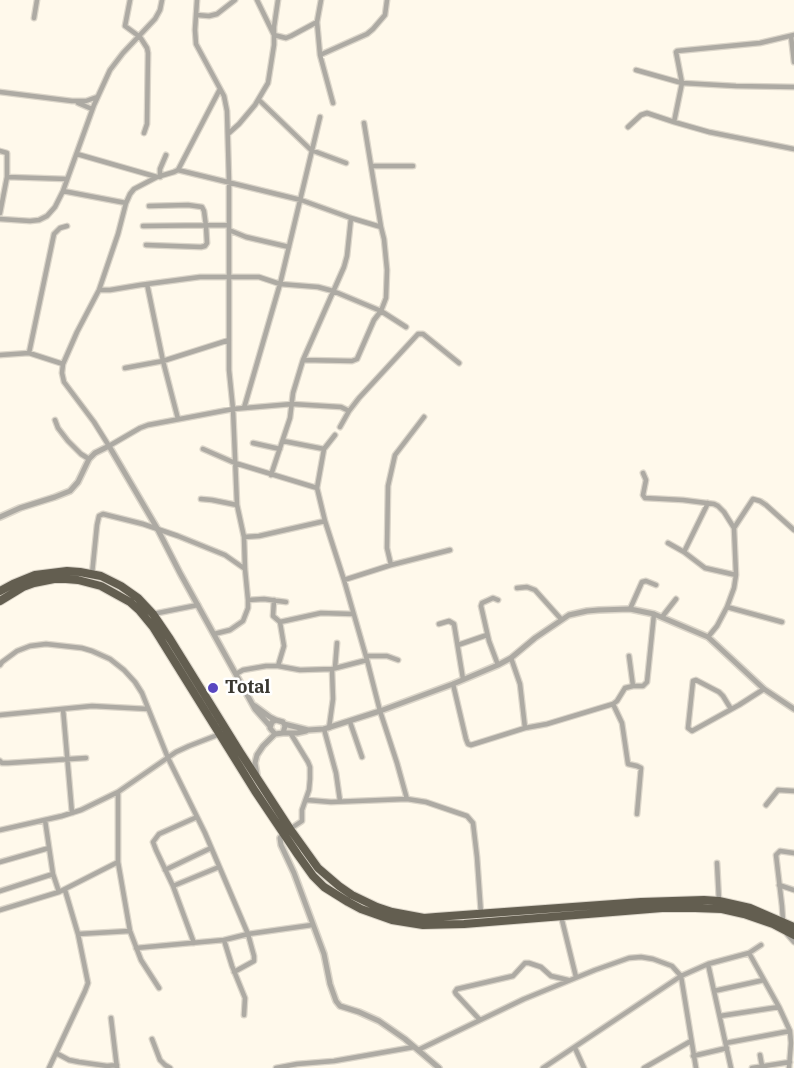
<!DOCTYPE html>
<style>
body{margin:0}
canvas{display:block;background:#fff9eb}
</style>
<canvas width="794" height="1068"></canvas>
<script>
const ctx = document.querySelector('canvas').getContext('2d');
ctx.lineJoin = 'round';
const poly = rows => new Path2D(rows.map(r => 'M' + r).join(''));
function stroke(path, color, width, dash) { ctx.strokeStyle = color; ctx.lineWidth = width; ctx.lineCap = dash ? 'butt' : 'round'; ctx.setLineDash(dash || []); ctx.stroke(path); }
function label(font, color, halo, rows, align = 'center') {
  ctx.font = font + ' "IBM Plex Serif",serif'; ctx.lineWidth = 5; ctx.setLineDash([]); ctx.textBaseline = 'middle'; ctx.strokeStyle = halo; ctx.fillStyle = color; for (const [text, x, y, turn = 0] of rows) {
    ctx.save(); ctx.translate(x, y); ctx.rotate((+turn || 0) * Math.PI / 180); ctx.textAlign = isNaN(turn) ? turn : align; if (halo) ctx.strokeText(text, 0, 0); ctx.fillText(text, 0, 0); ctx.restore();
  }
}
const minor = poly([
 [130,0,125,26,140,37,147,48,148,53,147,124,144,133],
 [197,0,195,30,196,44,224,96,227,111,229,181,229,370,233,409,237,505,244,537,245,569,248,600,248,608,243,621,230,630,214,634],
 [257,0,274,35,286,38,291,36,317,22],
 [321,0,317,22,320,55,333,103],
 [197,15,209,16,217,14,235,0],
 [34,18,37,0],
 [794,35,760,43,677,51,676,52,682,83,736,86,794,87],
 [791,36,794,62],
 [320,55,367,34,373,29,385,15,387,0],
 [0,92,72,101,86,101,97,97],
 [259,100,311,150,346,163],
 [78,103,92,109],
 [674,122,709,132,794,149],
 [364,123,381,227],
 [628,127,641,115,647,113,674,122,682,83,636,70],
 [229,133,239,124,255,105,268,83,274,45,274,27,278,0],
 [0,151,7,153,7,177],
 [77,154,157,177],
 [371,166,413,166],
 [178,170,301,200,351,218,347,256,344,267,303,360,293,393,290,418,271,475],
 [160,177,160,169,166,155],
 [63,191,126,203,130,194,134,189,157,177,174,172,178,170,220,89],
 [126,203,118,234,99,290,77,332,63,364,62,373,64,382,94,422,109,446,140,428,148,425,233,409,292,404,341,407,349,411],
 [0,213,7,177,67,179],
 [0,219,30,221,39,220,47,216,55,207,63,191,94,105,110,70,123,53,155,19,160,10,162,0],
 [143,226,229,225],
 [229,230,246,237,289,247],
 [146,245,201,247,205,246,207,243,206,226,204,211,202,207,188,205,149,206],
 [147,284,163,361,178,419],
 [99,290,110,290,140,285,200,277,259,277,280,284,318,287,333,291,381,311,406,327],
 [29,353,54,234,60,228,67,226],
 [0,355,29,353,63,364],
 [303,360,352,361,357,359,374,320,381,311,386,298,387,270,384,239,381,227,351,218],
 [125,368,163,361,229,340],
 [244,408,280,284,320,117],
 [55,420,58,428,68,441,81,454,89,459],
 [340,427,349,411,359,398,418,334,423,334,459,363],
 [335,435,324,449,317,488,325,521,344,580,367,660,380,711,397,763,407,799],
 [283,441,324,449],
 [253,443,280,449],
 [203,449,235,463,317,488],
 [643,473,646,480,643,495,645,498,683,500,714,504,718,506,724,512,734,528,736,575,734,588,727,607,717,626,708,637],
 [201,499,212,500,237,505],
 [734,528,753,499,760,501,766,505,794,530],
 [244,537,259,536,325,521],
 [668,543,684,552,705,568,736,575],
 [684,552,708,503],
 [391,565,387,548,388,486,395,455,424,417],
 [92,574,97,525,99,516,103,514,143,524,178,536,225,555,245,569],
 [344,580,391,565,450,550],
 [517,588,527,587,535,590,561,619],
 [248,600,264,599,286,602],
 [274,600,273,616,280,622,321,613,353,614],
 [727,607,782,622],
 [630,609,642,582,646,581,656,585],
 [153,614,198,605],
 [662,617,676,599],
 [439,624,449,621,454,624,463,679],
 [458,645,487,635],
 [366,656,387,656,398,660],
 [629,656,633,686],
 [511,658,520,684,525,728],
 [0,665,2,662,17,651,30,646,46,644,82,648,92,651,110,659,124,670,135,682,142,693,168,758,205,833,248,934,254,956,254,961,234,972],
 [498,665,489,641,481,606,482,603,493,598,498,600],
 [278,666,284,646,280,622],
 [335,668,337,643],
 [236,674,243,670,266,666,278,666,300,670,332,669,367,660],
 [453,684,466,739,468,744,471,745,525,728,547,724,613,704],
 [63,709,72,813],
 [731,709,723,696,719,692,696,680,693,681,688,728,692,731,739,705,764,689],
 [0,715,92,706,148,709],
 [350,722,362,757],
 [329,728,333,699,332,669],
 [324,729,336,773,340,801],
 [0,761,2,763,8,763,86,758],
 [118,792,118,862,130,931,141,960,159,988],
 [307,800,331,802,407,799,426,802,467,816,473,823,477,857,481,914],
 [766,805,778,790,794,791],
 [637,814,641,768,637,766,628,764,622,723,613,704,617,701,625,688,633,686,643,686,647,682,654,614],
 [45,820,53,874,59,892],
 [290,829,302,821,302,810,309,790,310,779,310,767,308,762,291,734],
 [0,830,62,816,81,810,118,792,176,752,189,746,220,734],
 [0,862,49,848],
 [717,863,719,901],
 [165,870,211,848],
 [779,885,794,890],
 [173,886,219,867],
 [0,891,53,874],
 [0,910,59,892,118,862],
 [561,916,576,977],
 [783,921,782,906,776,855,780,851,794,853],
 [78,934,130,931],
 [787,934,794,942],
 [224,940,232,966,245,998,244,1015],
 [194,943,173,886,156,850,153,842,159,834,197,817],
 [136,948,224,940,248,934,312,925],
 [749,953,779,1007,790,1031,791,1043,789,1068],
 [708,964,731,1068],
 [714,991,764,980],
 [720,1016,779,1007],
 [111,1018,117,1068],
 [480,1020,456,994,455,992,457,989,513,976,525,963,529,963,541,967,551,976,568,980],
 [152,1039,160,1060,165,1065,170,1068],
 [726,1043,790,1031],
 [575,1048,584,1068],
 [418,1050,524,999,595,970,629,958,641,957,653,959,672,966,681,976,696,1068],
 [56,1053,69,1060,79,1062,107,1066,117,1065],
 [760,1055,762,1066],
 [693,1056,727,1048],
 [49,1068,85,991,88,983,78,934,65,890],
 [276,1068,297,1064,334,1061,414,1047],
 [543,1068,681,976,708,964,749,953,761,945],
 [644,1068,691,1041],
 [752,1068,790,1062]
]);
const tertiary = poly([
 [0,517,20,508,55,497,70,491,78,482,89,459,95,453,109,446,157,528,180,573,255,709,270,726],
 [255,706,270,717,276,720],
 [284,724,308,730,324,729,380,711,453,684,498,665,511,658,535,638,569,615,587,611,599,610,630,609,654,614,708,637,764,689,794,709],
 [283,733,285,726,283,722,276,720,272,722,270,728,275,734,283,733,297,733,306,731],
 [257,775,255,763,257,755,263,746,275,734],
 [283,834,280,838,281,845,294,873,324,954,330,984,336,1001,340,1006,359,1012,379,1021,405,1039,439,1068]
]);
const trunk = poly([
 [0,591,13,584,35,575,67,571,80,572,101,576,121,586,138,598,153,614,170,639,240,752,290,829,318,868,339,886,352,895,377,907,392,912,424,918,436,917,641,902,704,900,719,901,750,908,794,927],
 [0,601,23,587,34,583,54,579,66,579,78,580,101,586,130,602,139,610,153,627,255,791,298,855,313,876,324,887,348,902,361,909,392,920,423,925,464,924,662,908,695,908,722,909,744,914,773,924,794,935]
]);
const markers = [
 [213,688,6,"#5947c0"]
];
const poiNames = [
 ["Total",225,688]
];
stroke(minor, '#dcd6ca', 7);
stroke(tertiary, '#dcd6ca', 8);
stroke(trunk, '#dcd6ca', 10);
stroke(minor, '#adaaa3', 4.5);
stroke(tertiary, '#adaaa3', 5);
stroke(trunk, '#635e50', 8);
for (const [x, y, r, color] of markers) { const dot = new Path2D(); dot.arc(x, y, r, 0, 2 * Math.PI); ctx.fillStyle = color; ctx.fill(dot); stroke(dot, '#fff', 2); }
label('bold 18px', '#3a3831', '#fff', poiNames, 'left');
</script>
